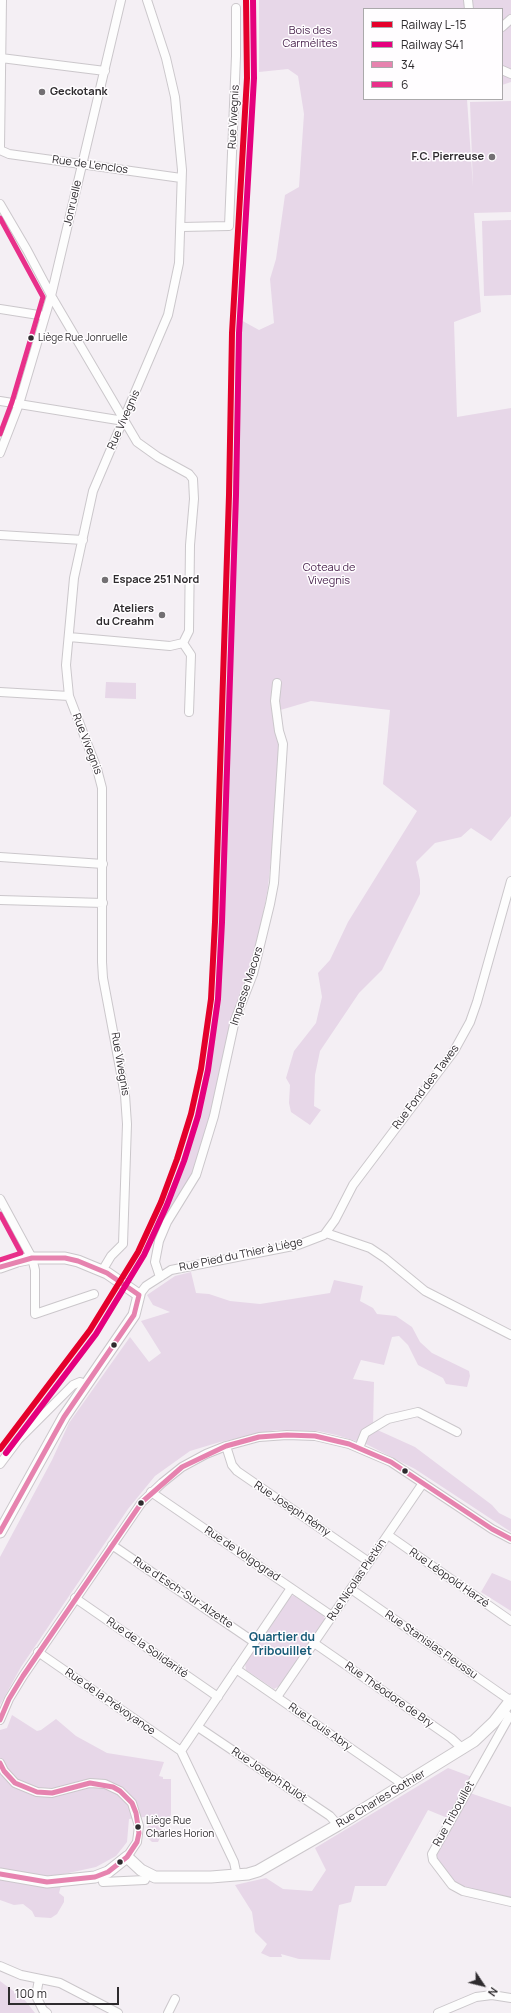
<!DOCTYPE html>
<meta charset="utf-8">
<style>
body{margin:0}
#map{position:relative;width:511px;height:2013px;overflow:hidden;background:#f4eff4;font-family:Manrope,sans-serif}
canvas{display:block}
.legend{position:absolute;left:363px;top:8px;width:140px;height:92px;box-sizing:border-box;background:#fffdff;border:1px solid #aba9ab;margin:0;padding:5px 7px;list-style:none;font-size:12px;color:#2e2b2e}
.legend li{display:flex;align-items:center;gap:8px;height:20px}
.legend b{width:20px;border:1px solid #aba9ab}
.north{position:absolute;left:463px;top:1965px;width:40px;height:40px;-webkit-text-stroke:3px #fffdff;paint-order:stroke;rotate:125deg;font-size:11px;font-weight:700;line-height:16px;text-align:center;color:#2e2b2e}
.north::after{content:'';display:block;margin:auto;width:14px;height:18px;background:#2e2b2e;clip-path:polygon(50% 0,100% 100%,50% 72%,0 100%)}
.scale{position:absolute;left:8px;top:1987px;width:111px;height:18px;box-sizing:border-box;border:2px solid #2e2b2e;border-top:0;padding-left:5px;font-size:12px;line-height:14px;white-space:nowrap;color:#2e2b2e;-webkit-text-stroke:3px #fffdff;paint-order:stroke}
</style>
<div id="map">
<canvas width="511" height="2013"></canvas>
<ul class="legend">
<li><b style="height:5px;background:#e4002b"></b>Railway L-15</li>
<li><b style="height:5px;background:#e5007d"></b>Railway S41</li>
<li><b style="height:5px;background:#e683af"></b>34</li>
<li><b style="height:5px;background:#e8308a"></b>6</li>
</ul>
<div class="north">N</div>
<div class="scale">100 m</div>
</div>
<script>
const ctx = document.querySelector('canvas').getContext('2d');
ctx.lineJoin = 'round';
function fillPath(path, color) { ctx.fillStyle = color; ctx.fill(path, 'evenodd'); }
const poly = rows => new Path2D(rows.map(r => 'M' + r).join(''));
function stroke(path, color, width, dash) { ctx.strokeStyle = color; ctx.lineWidth = width; ctx.lineCap = dash ? 'butt' : 'round'; ctx.setLineDash(dash || []); ctx.stroke(path); }
function label(font, color, halo, rows, align = 'center') {
  ctx.font = font + ' Manrope,sans-serif'; ctx.lineWidth = 3; ctx.setLineDash([]); ctx.textBaseline = 'middle'; ctx.strokeStyle = halo; ctx.fillStyle = color; for (const [text, x, y, turn = 0] of rows) {
    ctx.save(); ctx.translate(x, y); ctx.rotate((+turn || 0) * Math.PI / 180); ctx.textAlign = isNaN(turn) ? turn : align; if (halo) ctx.strokeText(text, 0, 0); ctx.fillText(text, 0, 0); ctx.restore();
  }
}
const green = poly([
 [259,0,511,0,511,82,502,85,502,9,364,9,364,99,467,99,473,187,470,102,511,101,511,212,474,213,481,312,454,322,457,417,511,408,511,816,491,841,471,828,461,837,435,843,416,862,420,880,420,894,382,970,359,993,320,1051,315,1075,314,1106,321,1110,310,1125,291,1112,289,1103,290,1085,286,1078,294,1051,316,1023,322,997,318,973,330,960,348,922,417,811,383,784,390,710,311,701,277,711,283,744,268,887,254,965,192,1174,157,1237,153,1230,182,1160,195,1115,206,1069,215,1008,239,319,259,330,274,323,270,279,276,259,285,195,299,187,304,114,298,76,288,69,259,72],
 [511,220,511,295,484,296,482,221],
 [106,682,136,683,136,699,105,698],
 [191,1272,196,1293,209,1294,230,1301,260,1304,330,1293,334,1280,363,1286,360,1301,373,1308,377,1314,396,1316,412,1327,420,1342,432,1353,469,1371,470,1376,467,1387,446,1384,443,1378,418,1365,408,1345,399,1336,392,1337,384,1365,361,1360,353,1379,374,1382,373,1428,415,1447,492,1505,499,1513,511,1519,511,1532,415,1469,366,1444,336,1435,318,1431,276,1430,220,1442,190,1451,155,1476,128,1509,21,1667,0,1705,0,1557,52,1460,69,1423,130,1337,149,1362,161,1353,141,1321,170,1312,153,1305,147,1295,175,1276],
 [492,1573,511,1581,511,1611,481,1592],
 [293,1595,323,1615,325,1619,281,1685,274,1689,246,1670,245,1663,289,1598],
 [12,1715,37,1731,41,1730,56,1719,76,1736,107,1753,164,1762,159,1776,163,1777,163,1779,171,1779,171,1815,162,1826,162,1834,158,1842,152,1842,145,1835,151,1816,129,1819,127,1842,116,1856,96,1867,64,1874,59,1893,64,1897,64,1902,57,1914,51,1918,35,1917,32,1911,23,1904,14,1905,0,1900,0,1730,7,1728],
 [448,1768,472,1777,450,1819,428,1810,386,1886,355,1886,351,1902,339,1905,330,1960,299,1959,281,1954,282,1957,270,1957,261,1953,267,1944,255,1932,252,1912,235,1885,266,1878,283,1889,312,1891,326,1870,315,1848],
 [470,1793,511,1807,511,1899,466,1890,451,1883,434,1854],
 [0,1981,24,1999,35,2013,0,2013]
]);
const street = poly([
 [468,0,469,9],
 [502,27,511,19],
 [1,58,105,71],
 [502,70,511,74],
 [0,147,2,0],
 [0,150,9,154,181,178],
 [0,204,27,250,53,299,137,442,158,457,189,474,193,479,194,499,190,545,189,631,183,643],
 [182,227,229,226,236,56,236,8],
 [0,309,45,316],
 [0,401,124,421],
 [0,453,19,404,51,296,121,0],
 [0,535,83,540],
 [69,637,170,646,183,643],
 [183,643,191,655,189,712],
 [0,692,69,696],
 [0,857,103,864],
 [0,900,103,903],
 [0,1199,32,1258,35,1270,35,1314,94,1294],
 [326,1233,370,1248,385,1258,425,1291,511,1335],
 [102,1271,111,1256,123,1244,127,1124,125,1095,103,978,102,962,102,788,97,769,69,696,66,665,74,578,93,491,168,315,179,263,182,170,175,97,166,58,147,0],
 [160,1277,155,1262,159,1241,167,1222,196,1175,214,1116,235,1020,253,974,270,904,274,883,283,744,279,731,275,701,277,683],
 [139,1295,146,1286,171,1270,298,1245,324,1235,335,1220,353,1185,454,1051,470,1022,477,1002,511,881],
 [226,1446,232,1465,237,1471,369,1562],
 [359,1448,365,1433,388,1419,418,1412,457,1432],
 [0,1464,18,1440,73,1385,80,1382,86,1384],
 [151,1492,332,1616],
 [388,1535,511,1621],
 [112,1545,254,1642],
 [351,1589,511,1701],
 [75,1598,218,1697],
 [314,1643,451,1738,463,1749],
 [38,1652,181,1751,234,1862,237,1876],
 [236,1669,404,1785],
 [277,1697,423,1483],
 [503,1710,509,1717,432,1854,433,1860,452,1885,463,1891,511,1902],
 [0,1720,9,1699,23,1676,142,1502,162,1483,182,1467,206,1454,226,1446,259,1437,287,1435,315,1436,349,1444,391,1462,492,1529,511,1539],
 [198,1727,330,1816,338,1825],
 [181,1751,291,1588],
 [0,1763,4,1771,15,1783,37,1792,52,1793,90,1783,105,1784,120,1791,132,1803,139,1826,137,1842,127,1857],
 [103,1882,145,1880,147,1874],
 [0,1966,21,1975,60,1983,118,2013],
 [39,1979,36,1996,43,2010,47,2013],
 [168,2013,175,1999],
 [438,2013,476,1997,492,1995,511,1998]
]);
const secondary = poly([
 [0,1267,17,1261,32,1258,65,1258,78,1261,107,1273,139,1295,134,1315,64,1417,0,1532],
 [0,1874,47,1882,95,1877,108,1872,127,1857,141,1870,155,1877,211,1877,248,1874,258,1871,338,1825,474,1741,494,1722,511,1700]
]);
const bus1 = poly([
 [0,1267,32,1258,65,1258,78,1261,107,1273,139,1295,134,1315,64,1417,0,1532],
 [0,1720,9,1699,23,1676,142,1502,182,1467,226,1446,259,1437,287,1435,315,1436,349,1444,391,1462,492,1529,511,1539],
 [0,1763,4,1771,15,1783,37,1792,52,1793,90,1783,113,1787,120,1791,132,1803,136,1813,139,1833,137,1842,127,1857,108,1872,95,1877,47,1882,0,1874]
]);
const bus2 = poly([
 [0,218,43,297,12,402,0,434],
 [0,1214,21,1253,0,1260]
]);
const rail1 = poly([
 [0,1449,90,1330,138,1252,161,1202,177,1159,191,1114,201,1069,211,999,215,922,229,495,232,333,247,78,246,0]
]);
const rail2 = poly([
 [6,1453,96,1334,144,1255,167,1205,184,1161,198,1116,208,1070,218,999,222,922,236,495,239,333,254,78,253,0]
]);
const markers = [
 [42,92,4,"#737073"],
 [492,157,4,"#737073"],
 [31,338,3.5,"#2e2b2e"],
 [105,580,4,"#737073"],
 [162,615,4,"#737073"],
 [114,1345,3.5,"#2e2b2e"],
 [405,1471,3.5,"#2e2b2e"],
 [141,1503,3.5,"#2e2b2e"],
 [138,1827,3.5,"#2e2b2e"],
 [120,1862,3.5,"#2e2b2e"]
];
const busNames = [
 ["Liège Rue Jonruelle",38,338],
 ["Liège Rue",146,1821],
 ["Charles Horion",146,1834]
];
const parkNames = [
 ["Bois des",310,31],
 ["Carmélites",310,44],
 ["Coteau de",329,568],
 ["Vivegnis",329,581]
];
const poiNames = [
 ["Geckotank",50,92],
 ["F.C. Pierreuse",484,157,"right"],
 ["Espace 251 Nord",113,580],
 ["Ateliers",154,609,"right"],
 ["du Creahm",154,622,"right"]
];
const streetNames = [
 ["Rue Vivegnis",234,117,-87],
 ["Rue de L'enclos",90,165,8],
 ["Jonruelle",73,203,-77],
 ["Rue Vivegnis",124,420,-66],
 ["Rue Vivegnis",87,744,69],
 ["Impasse Macors",247,986,-72],
 ["Rue Vivegnis",120,1064,80],
 ["Rue Fond des Tawes",426,1087,-53],
 ["Rue Pied du Thier à Liège",241,1255,-12],
 ["Rue Joseph Rémy",292,1509,34],
 ["Rue de Volgograd",242,1554,34],
 ["Rue Léopold Harzé",449,1578,35],
 ["Rue Nicolas Pietkin",357,1580,-56],
 ["Rue d'Esch-Sur-Alzette",183,1593,34],
 ["Rue Stanislas Fleussu",431,1645,35],
 ["Rue de la Solidarité",147,1648,35],
 ["Rue Théodore de Bry",389,1695,35],
 ["Rue de la Prévoyance",110,1702,35],
 ["Rue Louis Abry",320,1727,35],
 ["Rue Joseph Rulot",269,1775,34],
 ["Rue Charles Gothier",381,1799,-31],
 ["Rue Tribouillet",454,1814,-61]
];
const neighbourhoodNames = [
 ["Quartier du",282,1638],
 ["Tribouillet",282,1652]
];
fillPath(green, '#e7d7e8');
stroke(street, '#cbc7cb', 10);
stroke(secondary, '#cbc7cb', 13);
stroke(street, '#fdfdfd', 8);
stroke(secondary, '#fdfdfd', 11);
stroke(bus1, '#e683af', 5);
stroke(bus2, '#e8308a', 5);
stroke(rail1, '#e4002b', 6);
stroke(rail2, '#e5007d', 6);
for (const [x, y, r, color] of markers) { const dot = new Path2D(); dot.arc(x, y, r, 0, 2 * Math.PI); ctx.fillStyle = color; ctx.fill(dot); stroke(dot, '#fffdff', 1.5); }
label('10px', '#2e2b2e', '#fffdff', busNames, 'left');
label('11px', '#4c2650', '#fffdff', parkNames);
label('bold 11px', '#2e2b2e', '#fffdff', poiNames, 'left');
label('11px', '#2e2b2e', '#fffdff', streetNames);
label('bold 12px', '#175a77', '#fffdff', neighbourhoodNames);
</script>
